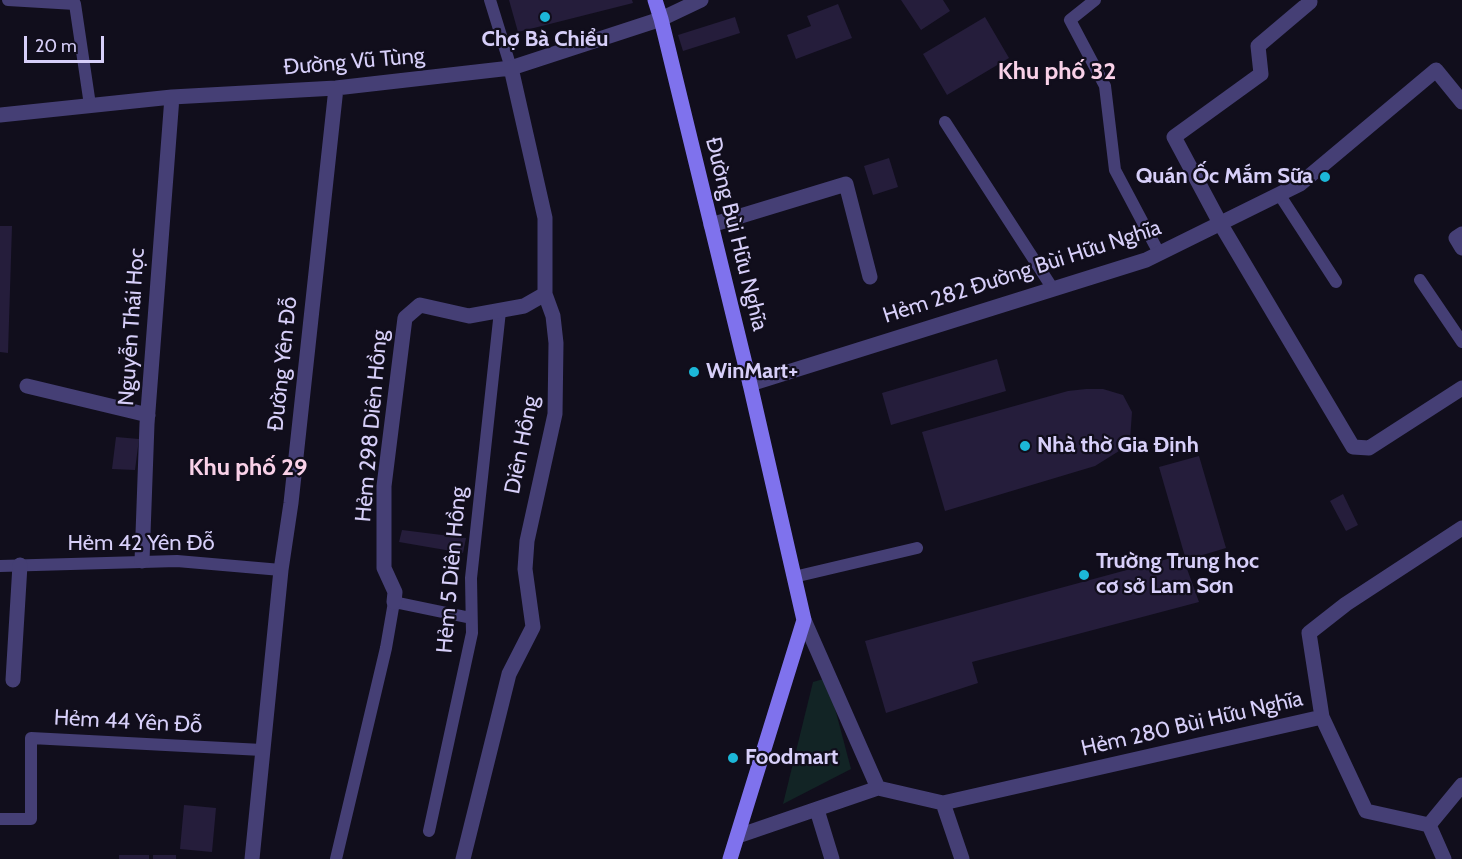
<!DOCTYPE html>
<meta charset="utf-8">
<style>
body{margin:0}
#map{position:relative;width:1462px;height:859px;overflow:hidden;background:#110e1c;font-family:Cabin,sans-serif}
canvas{display:block}
.scale{position:absolute;left:24px;top:36px;width:80px;height:27px;box-sizing:border-box;border:3px solid #d7cff9;border-top:0;padding-left:8px;font-size:18px;line-height:21px;white-space:nowrap;color:#d7cff9;-webkit-text-stroke:4px #110e1c;paint-order:stroke}
</style>
<div id="map">
<canvas width="1462" height="859"></canvas>
<div class="scale">20 m</div>
</div>
<script>
const ctx = document.querySelector('canvas').getContext('2d');
ctx.lineJoin = 'round';
function fillPath(path, color) { ctx.fillStyle = color; ctx.fill(path, 'evenodd'); }
const poly = rows => new Path2D(rows.map(r => 'M' + r).join(''));
function stroke(path, color, width, dash) { ctx.strokeStyle = color; ctx.lineWidth = width; ctx.lineCap = dash ? 'butt' : 'round'; ctx.setLineDash(dash || []); ctx.stroke(path); }
function label(font, color, halo, rows, align = 'center') {
  ctx.font = font + ' Cabin,sans-serif'; ctx.lineWidth = 4.5; ctx.setLineDash([]); ctx.textBaseline = 'middle'; ctx.strokeStyle = halo; ctx.fillStyle = color; for (const [text, x, y, turn = 0] of rows) {
    ctx.save(); ctx.translate(x, y); ctx.rotate((+turn || 0) * Math.PI / 180); ctx.textAlign = isNaN(turn) ? turn : align; if (halo) ctx.strokeText(text, 0, 0); ctx.fillText(text, 0, 0); ctx.restore();
  }
}
const green = poly([
 [827,678,851,769,783,804,813,682]
]);
const building = poly([
 [509,0,632,0,633,3,518,32],
 [901,0,943,0,950,11,921,30],
 [838,4,852,38,796,59,787,35,811,26,807,16],
 [735,17,740,33,683,51,678,35],
 [985,17,1009,58,947,95,923,54],
 [889,158,898,187,873,195,864,166],
 [0,226,12,226,8,353,0,352],
 [997,359,1006,391,891,425,882,393],
 [1086,389,1103,389,1123,395,1132,412,1130,440,1119,451,1095,466,945,511,922,432,1068,391],
 [116,437,139,439,135,470,112,469],
 [1199,456,1226,548,1186,560,1159,467],
 [1343,494,1358,525,1346,531,1330,501],
 [402,530,466,538,463,553,399,542],
 [1182,555,1199,602,972,662,978,683,886,713,865,641],
 [184,805,216,808,212,852,180,849],
 [119,855,149,855,149,859,119,859],
 [153,855,176,855,176,859,153,859]
]);
const lane = poly([
 [8,0,75,4,90,105],
 [490,0,511,68],
 [1095,0,1070,20,1105,86,1115,170,1159,253],
 [945,122,1053,289],
 [1279,194,1336,282],
 [1420,280,1462,342],
 [0,566,177,561,281,570],
 [794,577,917,548],
 [0,819,31,819,31,738,262,750],
 [429,831,472,633,471,578,500,311],
 [336,859,386,648,394,602,471,618]
]);
const street = poly([
 [1308,0,1310,2,1258,46,1261,74,1174,137,1220,223,1353,447,1369,448,1462,388],
 [0,115,172,97,336,88,511,68,661,19,701,0],
 [711,225,846,184,870,277],
 [1462,234,1456,238,1462,248],
 [750,384,1146,260,1300,184,1436,70,1462,102],
 [27,386,148,415],
 [142,561,147,424,172,97],
 [394,602,395,592,384,568,384,486,405,318,420,305,469,316,524,306,545,294],
 [804,620,878,788],
 [13,680,20,565],
 [1322,717,1309,633,1346,604,1462,528],
 [878,788,943,803,1322,717,1366,811,1429,825,1444,859],
 [943,803,962,859],
 [817,810,832,859],
 [1429,825,1462,785],
 [738,836,878,788],
 [252,859,281,570,291,503,336,88],
 [463,859,509,674,533,627,525,569,527,541,555,414,556,343,553,316,545,294,545,218,511,68]
]);
const secondary = poly([
 [655,0,661,19,750,384,804,620,730,859]
]);
const markers = [
 [545,17,6,"#1cb7d8"],
 [1325,177,6,"#1cb7d8"],
 [694,372,6,"#1cb7d8"],
 [1025,446,6,"#1cb7d8"],
 [1084,575,6,"#1cb7d8"],
 [733,758,6,"#1cb7d8"]
];
const poiNames = [
 ["Chợ Bà Chiểu",545,40,"center"],
 ["Quán Ốc Mắm Sữa",1313,177,"right"],
 ["WinMart+",706,372],
 ["Nhà thờ Gia Định",1037,446],
 ["Trường Trung học",1096,562],
 ["cơ sở Lam Sơn",1096,587],
 ["Foodmart",745,758]
];
const streetNames = [
 ["Đường Vũ Tùng",354,62,-5],
 ["Đường Bùi Hữu Nghĩa",736,234,76],
 ["Hẻm 282 Đường Bùi Hữu Nghĩa",1022,272,-18],
 ["Nguyễn Thái Học",132,327,-86],
 ["Đường Yên Đỗ",283,364,-84],
 ["Hẻm 298 Diên Hồng",372,426,-85],
 ["Diên Hồng",522,445,-79],
 ["Hẻm 42 Yên Đỗ",141,544],
 ["Hẻm 5 Diên Hồng",452,570,-85],
 ["Hẻm 44 Yên Đỗ",128,722,3],
 ["Hẻm 280 Bùi Hữu Nghĩa",1192,724,-13]
];
const neighbourhoodNames = [
 ["Khu phố 32",1057,72],
 ["Khu phố 29",248,468]
];
fillPath(green, '#122425');
fillPath(building, '#251d3b');
stroke(lane, '#453f75', 12);
stroke(street, '#453f75', 15);
stroke(secondary, '#7f72ed', 15);
for (const [x, y, r, color] of markers) { const dot = new Path2D(); dot.arc(x, y, r, 0, 2 * Math.PI); ctx.fillStyle = color; ctx.fill(dot); stroke(dot, '#110e1c', 2); }
label('bold 22px', '#d7cff9', '#110e1c', poiNames, 'left');
label('22px', '#d7cff9', '#110e1c', streetNames);
label('bold 24px', '#f9d1e8', '#110e1c', neighbourhoodNames);
</script>
